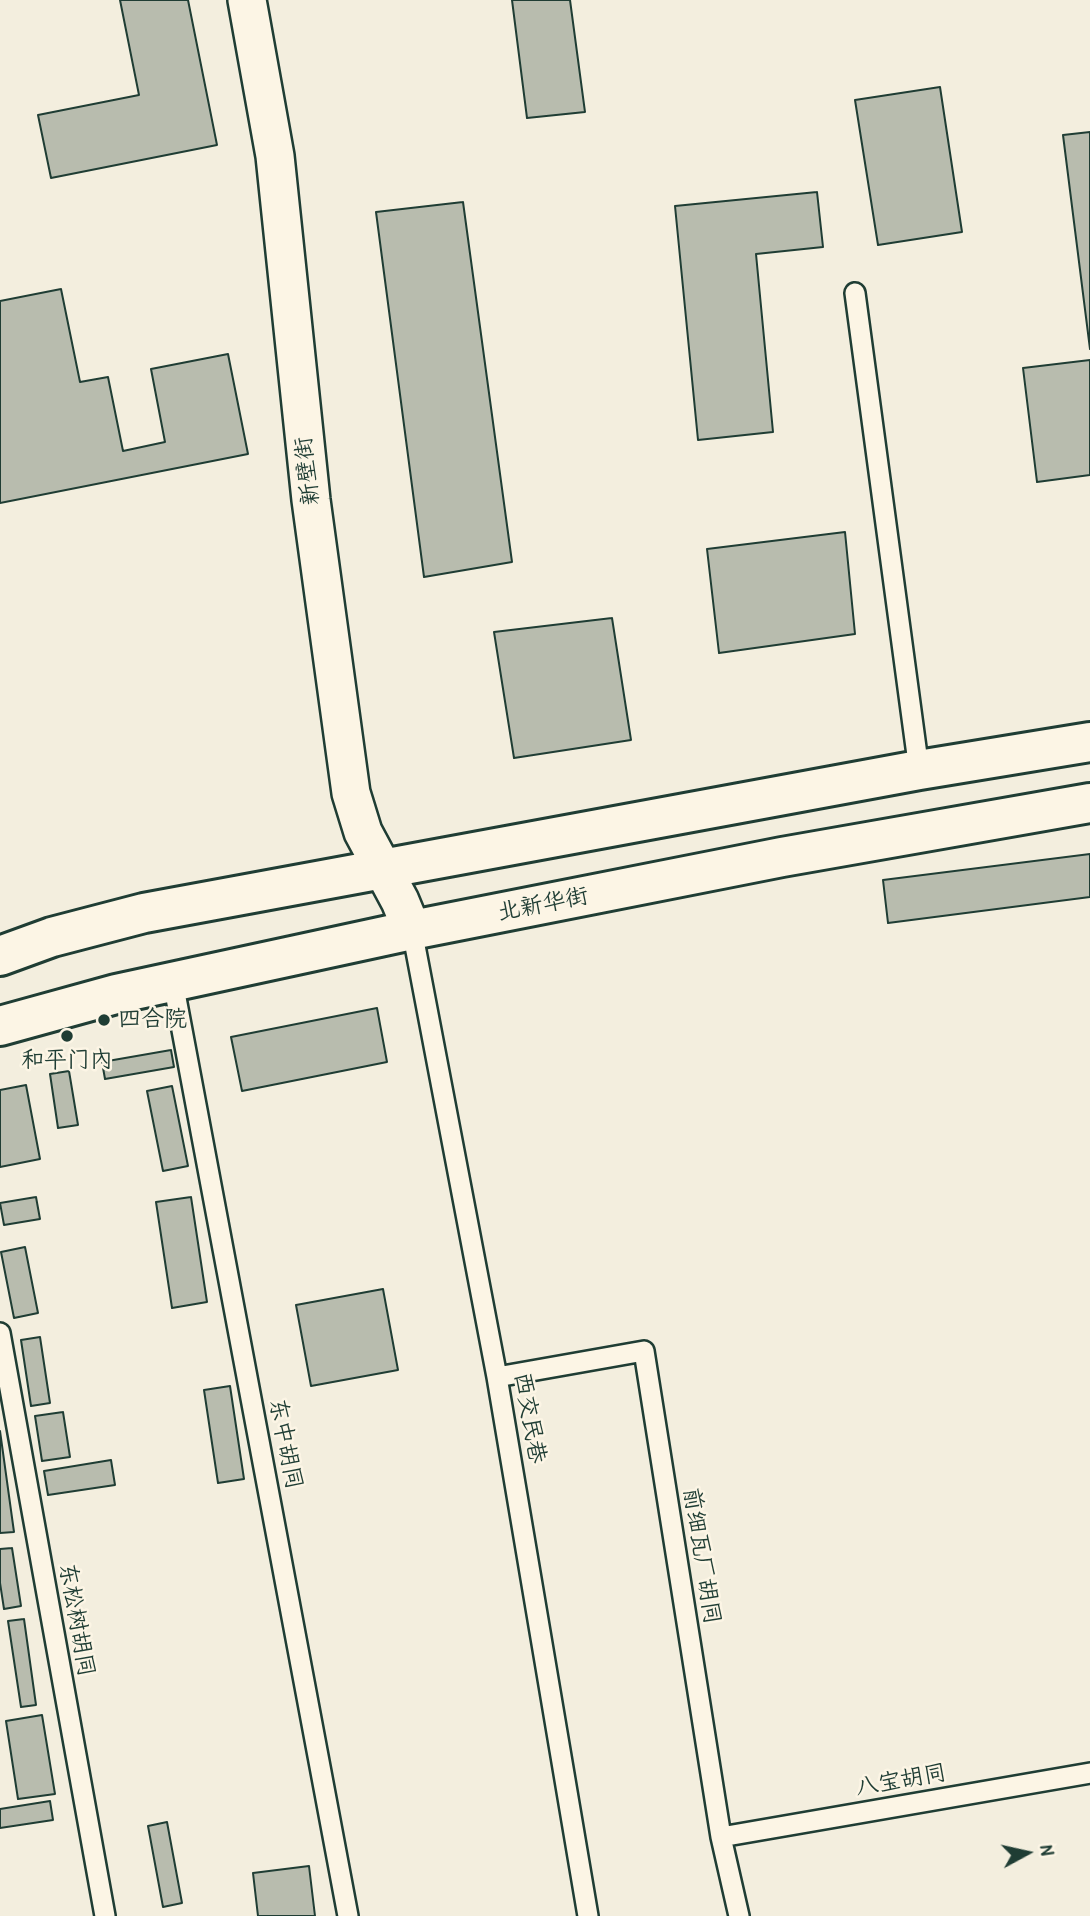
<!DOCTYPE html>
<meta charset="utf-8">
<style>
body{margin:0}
#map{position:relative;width:1090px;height:1916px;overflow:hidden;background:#f3eede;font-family:"Patrick Hand",sans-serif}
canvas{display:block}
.north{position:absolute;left:992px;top:1818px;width:70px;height:70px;-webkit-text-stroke:5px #fcf5e5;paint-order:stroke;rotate:82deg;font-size:19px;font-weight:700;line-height:28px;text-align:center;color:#1f3d34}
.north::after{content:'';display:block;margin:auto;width:24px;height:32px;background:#1f3d34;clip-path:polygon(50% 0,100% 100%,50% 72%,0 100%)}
</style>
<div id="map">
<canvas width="1090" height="1916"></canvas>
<div class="north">N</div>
</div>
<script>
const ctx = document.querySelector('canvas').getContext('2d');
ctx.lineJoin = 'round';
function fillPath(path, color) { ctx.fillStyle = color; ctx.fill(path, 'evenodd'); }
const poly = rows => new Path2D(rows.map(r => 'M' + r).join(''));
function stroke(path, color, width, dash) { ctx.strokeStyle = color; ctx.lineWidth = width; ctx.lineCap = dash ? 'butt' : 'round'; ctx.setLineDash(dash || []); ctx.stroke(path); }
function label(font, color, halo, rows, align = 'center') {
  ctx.font = font + ' "Patrick Hand","LXGW WenKai TC",sans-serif'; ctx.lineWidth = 5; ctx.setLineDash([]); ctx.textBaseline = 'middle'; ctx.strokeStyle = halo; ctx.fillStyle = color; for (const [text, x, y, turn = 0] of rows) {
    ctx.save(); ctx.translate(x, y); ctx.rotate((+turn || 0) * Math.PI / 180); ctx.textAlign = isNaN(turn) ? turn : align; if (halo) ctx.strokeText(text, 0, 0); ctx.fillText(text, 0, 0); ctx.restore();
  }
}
const building = poly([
 [120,0,188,0,217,145,51,178,38,115,139,95,120,0],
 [512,0,570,0,585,112,527,118,512,0],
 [940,87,962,232,878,245,855,100,940,87],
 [1090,132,1090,349,1063,135,1090,132],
 [817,192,823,247,756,254,773,432,698,440,675,206,817,192],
 [463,202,512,562,424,577,376,212,463,202],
 [61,289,80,382,108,377,123,451,165,442,151,369,228,354,248,454,0,503,0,301,61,289],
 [1090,360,1090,475,1037,482,1023,368,1090,360],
 [845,532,855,634,719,653,707,549,845,532],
 [612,618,631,740,514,758,494,632,612,618],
 [1090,854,1090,897,888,923,883,880,1090,854],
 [377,1008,387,1062,242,1091,231,1037,377,1008],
 [171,1050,174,1067,105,1079,102,1062,171,1050],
 [69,1071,78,1125,58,1128,50,1074,69,1071],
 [26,1085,40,1159,0,1167,0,1090,26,1085],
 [172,1086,188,1166,163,1171,147,1091,172,1086],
 [36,1197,40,1219,4,1225,0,1203,36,1197],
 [191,1197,207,1302,172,1308,156,1202,191,1197],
 [25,1247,38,1313,14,1318,1,1252,25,1247],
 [383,1289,398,1370,311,1386,296,1305,383,1289],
 [40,1337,50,1403,31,1406,21,1340,40,1337],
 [230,1386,244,1479,218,1483,204,1390,230,1386],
 [63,1412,70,1457,42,1461,35,1416,63,1412],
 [0,1431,14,1532,0,1533,0,1431],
 [111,1460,115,1485,48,1495,44,1471,111,1460],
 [12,1548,21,1606,4,1609,0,1583,0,1549,12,1548],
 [24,1619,36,1705,21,1707,8,1621,24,1619],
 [42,1715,55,1794,18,1799,6,1721,42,1715],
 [50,1801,53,1820,0,1828,0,1809,50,1801],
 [167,1822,182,1903,163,1907,148,1826,167,1822],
 [309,1866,315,1916,258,1916,253,1873,309,1866]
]);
const service = poly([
 [855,293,919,770],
 [412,930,497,1377,588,1916],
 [173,982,348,1916],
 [0,1333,105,1916],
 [497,1377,644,1351,721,1837,739,1916],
 [721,1837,1090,1773]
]);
const minor = poly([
 [247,0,275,156,311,500,351,793,363,832,400,901,412,930]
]);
const tertiary = poly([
 [0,956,52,937,144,913,919,770,1090,742],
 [0,1026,116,994,412,930,782,857,1090,803]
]);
const markers = [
 [104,1020,7,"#1f3d34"],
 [67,1036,7,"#1f3d34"]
];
const streetNames = [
 ["新壁街",308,471,-97],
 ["北新华街",543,905,-11],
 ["西交民巷",529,1418,80],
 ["东中胡同",285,1444,79],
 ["前细瓦厂胡同",701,1556,81],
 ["东松树胡同",76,1620,80],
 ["八宝胡同",901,1781,-10]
];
const poiNames = [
 ["四合院",118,1020],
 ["和平门内",67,1061,"center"]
];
fillPath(building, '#b8bcae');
stroke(building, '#1f3d34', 2);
stroke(service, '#1f3d34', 24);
stroke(minor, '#1f3d34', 42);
stroke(tertiary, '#1f3d34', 44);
stroke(service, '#fcf5e5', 19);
stroke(minor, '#fcf5e5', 37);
stroke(tertiary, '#fcf5e5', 38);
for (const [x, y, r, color] of markers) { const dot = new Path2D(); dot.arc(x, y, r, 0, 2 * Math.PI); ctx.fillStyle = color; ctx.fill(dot); stroke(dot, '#fcf5e5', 2.5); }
label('23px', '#1f3d34', '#fcf5e5', streetNames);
label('23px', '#1f3d34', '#fcf5e5', poiNames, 'left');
</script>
